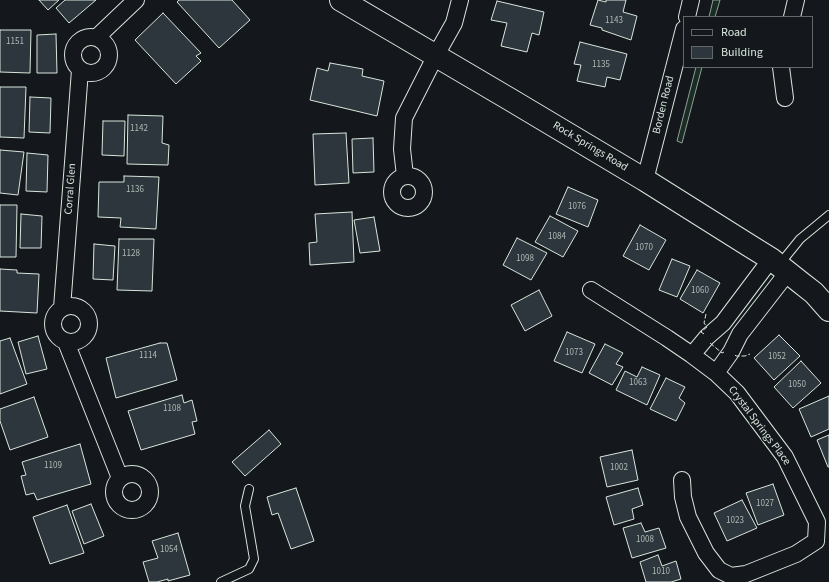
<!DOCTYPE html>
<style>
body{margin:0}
#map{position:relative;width:829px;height:582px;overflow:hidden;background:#14181c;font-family:"Source Sans 3",sans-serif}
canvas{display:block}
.legend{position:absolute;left:683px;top:16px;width:130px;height:52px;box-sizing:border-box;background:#14181c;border:1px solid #626a69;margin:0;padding:5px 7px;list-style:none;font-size:12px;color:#d8e6dc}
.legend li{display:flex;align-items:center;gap:8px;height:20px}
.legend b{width:20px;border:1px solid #626a69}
</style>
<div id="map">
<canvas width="829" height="582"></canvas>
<ul class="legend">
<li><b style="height:5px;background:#14181c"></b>Road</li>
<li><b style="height:11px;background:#2c363c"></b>Building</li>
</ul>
</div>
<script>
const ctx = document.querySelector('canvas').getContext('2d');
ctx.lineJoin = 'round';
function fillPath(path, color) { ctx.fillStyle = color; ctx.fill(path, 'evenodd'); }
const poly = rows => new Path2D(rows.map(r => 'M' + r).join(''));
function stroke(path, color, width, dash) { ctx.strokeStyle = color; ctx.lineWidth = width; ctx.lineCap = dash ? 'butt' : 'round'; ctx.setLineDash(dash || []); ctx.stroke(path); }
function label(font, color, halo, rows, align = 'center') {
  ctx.font = font + ' "Source Sans 3",sans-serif'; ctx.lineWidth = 3; ctx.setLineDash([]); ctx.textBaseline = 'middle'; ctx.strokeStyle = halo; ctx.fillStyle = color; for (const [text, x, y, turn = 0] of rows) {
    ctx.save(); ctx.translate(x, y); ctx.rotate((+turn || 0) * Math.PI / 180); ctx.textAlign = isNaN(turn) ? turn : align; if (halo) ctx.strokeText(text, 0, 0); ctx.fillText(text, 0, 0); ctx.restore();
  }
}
const green = poly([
 [713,0,720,0,715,17,709,17,713,0],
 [696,67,702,67,682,143,677,141,696,67]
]);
const building = poly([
 [39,0,59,0,48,10,39,0],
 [65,0,96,0,69,23,56,8,65,0],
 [179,0,232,0,250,20,219,48,177,2,179,0],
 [598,0,606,2,606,0,626,0,623,12,637,16,631,40,602,30,602,28,590,25,598,0],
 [497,1,544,12,539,35,532,33,527,52,501,46,507,23,491,20,497,1],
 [163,13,201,53,196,56,201,61,176,84,135,40,163,13],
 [0,30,31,30,30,73,0,72,0,30],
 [56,34,57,73,37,73,37,35,56,34],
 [580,42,627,54,620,80,607,77,605,87,577,81,581,65,574,64,580,42],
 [330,63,363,69,362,76,384,81,377,116,310,100,317,68,328,71,330,63],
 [0,87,26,87,24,138,0,137,0,87],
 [30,97,51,98,50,133,29,132,30,97],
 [128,115,163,116,162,143,169,145,168,165,127,164,128,115],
 [103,121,125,121,124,156,102,155,103,121],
 [346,133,349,183,315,185,313,134,346,133],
 [373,138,374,172,353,173,352,139,373,138],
 [0,150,24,152,18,195,0,193,0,150],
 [27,153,48,155,47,192,26,191,27,153],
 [124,176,159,177,156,229,120,227,121,218,98,217,99,182,124,182,124,176],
 [568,187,598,200,588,227,556,214,568,187],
 [0,205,17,205,16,257,0,257,0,205],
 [352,212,354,262,310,265,309,243,317,242,315,214,352,212],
 [21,214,42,216,41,248,20,248,21,214],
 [550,216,578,231,563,257,535,242,550,216],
 [374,217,380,251,360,253,354,220,374,217],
 [640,225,666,240,649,270,623,256,640,225],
 [517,238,547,253,531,280,503,265,517,238],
 [119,239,154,239,152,291,117,290,119,239],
 [94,244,115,246,113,280,93,279,94,244],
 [672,259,690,266,677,297,659,290,672,259],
 [0,269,17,270,17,273,39,274,37,313,0,311,0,269],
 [697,270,720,283,703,313,680,299,697,270],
 [539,290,552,316,525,331,511,305,539,290],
 [567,332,595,344,582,373,554,361,567,332],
 [779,335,800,356,774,380,754,358,779,335],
 [38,336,47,369,26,374,18,342,38,336],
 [10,338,27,384,0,394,0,341,10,338],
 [160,343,167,343,177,380,116,398,106,358,160,343],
 [605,344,623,353,616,364,623,367,612,385,589,373,605,344],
 [801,361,821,383,793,408,774,387,801,361],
 [642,367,660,375,647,405,616,390,625,371,637,377,642,367],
 [666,378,685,387,679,398,685,403,676,421,650,409,666,378],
 [182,395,184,403,192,400,197,421,192,422,195,434,141,450,128,411,182,395],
 [829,396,829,429,811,437,799,409,829,396],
 [34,397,48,437,10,450,0,421,0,409,34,397],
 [269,430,281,444,245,476,232,462,269,430],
 [829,435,829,467,828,467,817,440,829,435],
 [80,444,91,484,37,500,34,493,26,495,21,476,26,475,22,462,80,444],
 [632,450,638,480,607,487,600,457,632,450],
 [773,484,784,515,758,525,746,493,773,484],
 [296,488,314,541,291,549,278,513,272,515,267,497,296,488],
 [638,488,643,505,632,509,634,519,614,525,606,497,638,488],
 [742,500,757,528,727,541,714,513,742,500],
 [91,504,104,536,84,544,72,511,91,504],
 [67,505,84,553,50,564,33,517,67,505],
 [641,523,645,532,659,528,666,548,632,558,623,528,641,523],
 [178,533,190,575,168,581,168,579,157,582,149,582,143,562,158,558,152,541,178,533],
 [658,555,662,566,676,561,681,579,671,582,646,582,640,562,658,555]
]);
const lane = poly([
 [779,265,800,239,829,215],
 [221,582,249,569,254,559,245,506,249,489]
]);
const street = poly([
 [687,17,691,0],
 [792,17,796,0],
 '73 55a18 18 0 1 1 36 0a18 18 0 1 1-36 0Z',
 [96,38,136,0],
 [781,67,785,98],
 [405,176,402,149,404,118,436,55,454,23,460,0],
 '392 192a16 16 0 1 1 32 0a16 16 0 1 1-32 0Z',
 [645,180,684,29],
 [591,290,667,338,692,355,716,373,737,393,785,457,817,522,816,541,796,554,746,574,731,576,719,570,706,553,688,517,683,497,682,480],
 '53 324a18 18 0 1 1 36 0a18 18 0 1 1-36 0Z',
 [62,308,80,70],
 [66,342,120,478],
 [692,355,707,337,723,323,771,259],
 [716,373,731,352,740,334,788,272],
 '114 492a18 18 0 1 1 36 0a18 18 0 1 1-36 0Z'
]);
const secondary = poly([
 [341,0,511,100,645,180,750,246,771,259,800,282,814,293,829,310]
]);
const fence = poly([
 [704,334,701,332,707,327,704,323,706,314],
 [710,343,722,353,724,352],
 [735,355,736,356,745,356,750,354]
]);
const numberNames = [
 ["1143",614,21],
 ["1151",15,42],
 ["1135",601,65],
 ["1142",139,129],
 ["1136",135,190],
 ["1076",577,207],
 ["1084",557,237],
 ["1070",644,248],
 ["1128",131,254],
 ["1098",525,259],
 ["1060",700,291],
 ["1073",574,353],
 ["1114",148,356],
 ["1052",777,357],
 ["1063",638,383],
 ["1050",797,385],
 ["1108",172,409],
 ["1109",53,466],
 ["1002",619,468],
 ["1027",765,504],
 ["1023",735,521],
 ["1008",645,540],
 ["1054",169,550],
 ["1010",661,572]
];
const streetNames = [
 ["Borden Road",664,105,-76],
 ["Rock Springs Road",590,147,31],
 ["Corral Glen",71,189,-86],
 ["Crystal Springs Place",759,426,53]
];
fillPath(green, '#1a2d24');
stroke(green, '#939e99', 1);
fillPath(building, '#2c363c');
stroke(building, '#d8e6dc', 1);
stroke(lane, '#d8e6dc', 10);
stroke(street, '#d8e6dc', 18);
stroke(secondary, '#d8e6dc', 24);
stroke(lane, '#14181c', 8);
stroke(street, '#14181c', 16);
stroke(secondary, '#14181c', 22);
stroke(fence, '#d8e6dc', 1, [5, 2]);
label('9px', '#adbab4', null, numberNames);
label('11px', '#d8e6dc', '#14181c', streetNames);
</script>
